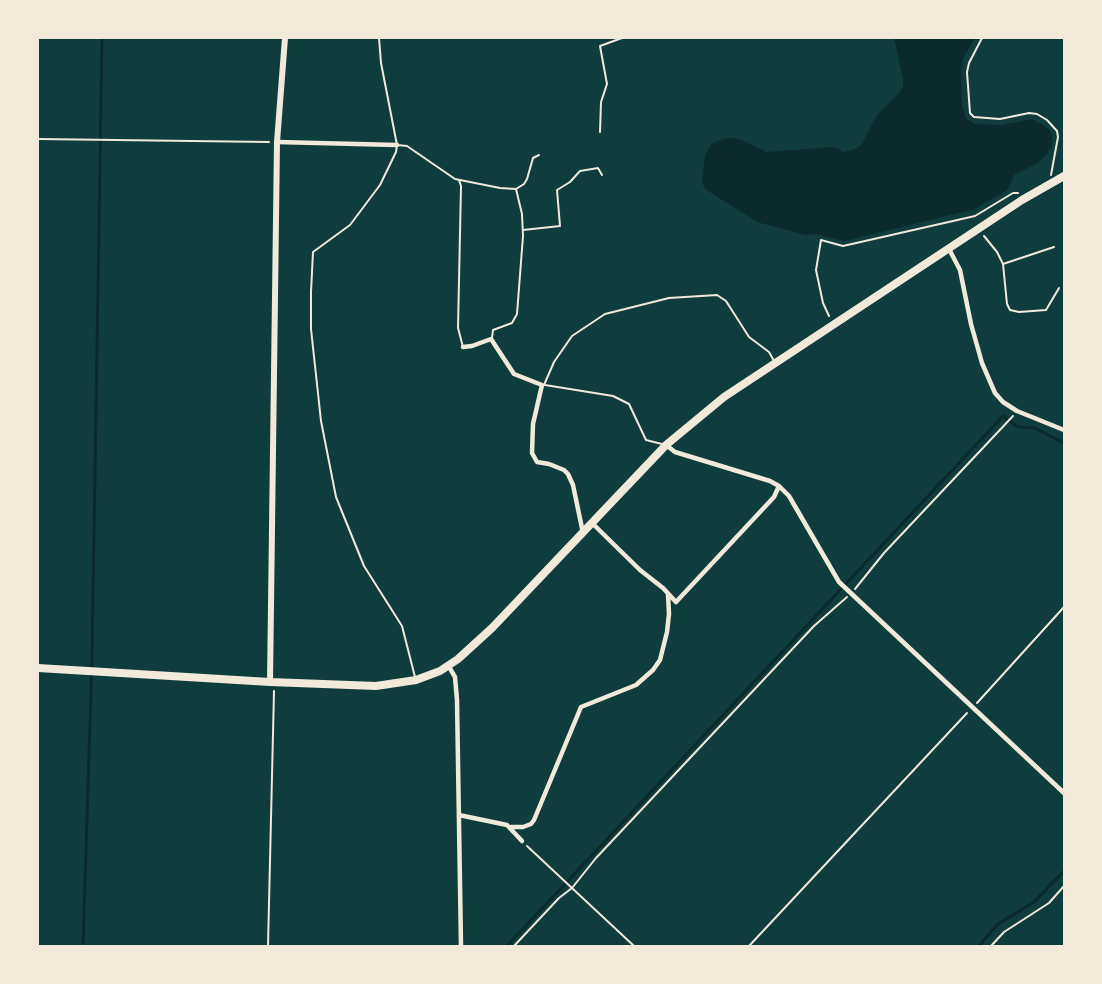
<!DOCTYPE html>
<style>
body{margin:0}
#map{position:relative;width:1102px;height:984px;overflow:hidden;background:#0f3d3e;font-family:"Times New Roman",serif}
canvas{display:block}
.frame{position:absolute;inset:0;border:39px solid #f1e9da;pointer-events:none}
</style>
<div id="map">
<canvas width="1102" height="984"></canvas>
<div class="frame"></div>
</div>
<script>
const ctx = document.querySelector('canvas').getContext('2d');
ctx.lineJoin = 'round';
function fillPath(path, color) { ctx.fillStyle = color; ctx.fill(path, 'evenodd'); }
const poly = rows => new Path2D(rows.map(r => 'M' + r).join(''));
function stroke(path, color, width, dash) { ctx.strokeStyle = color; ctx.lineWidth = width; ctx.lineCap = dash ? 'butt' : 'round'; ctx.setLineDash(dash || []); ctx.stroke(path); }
const water = poly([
 [894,38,975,38,963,58,961,72,962,107,966,118,974,124,1002,125,1032,119,1049,129,1052,137,1052,146,1046,155,1036,164,1014,175,1007,190,975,209,844,241,816,234,805,235,757,222,705,189,702,182,705,155,711,144,723,139,731,138,742,140,767,152,834,147,844,152,855,149,861,145,878,114,899,93,903,86,903,78]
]);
const stream = poly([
 [83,946,92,658,102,38],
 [507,946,1003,416,1018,427,1035,428,1064,443],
 [979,946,998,924,1034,902,1064,871]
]);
const path = poly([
 [982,38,969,63,967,72,970,113,974,117,1000,119,1029,113,1037,114,1047,120,1057,131,1058,137,1051,175],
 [600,132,601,102,607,84,600,46,622,38,642,38],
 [38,139,269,142],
 [984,236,997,252,1003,264,1007,304,1010,310,1019,312,1046,310,1059,288],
 [1003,264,1054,247],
 [829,316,823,303,816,270,821,240,843,246,975,216,1013,193,1018,193],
 [855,589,884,553,1013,416],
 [977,703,1064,607],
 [527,846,634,946],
 [268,946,274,691],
 [514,946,559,898,572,888,596,858,767,676,814,626,847,597],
 [749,946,967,713],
 [991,946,1004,932,1049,903,1064,886]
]);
const service = poly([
 [379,38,381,63,397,145,396,152,380,185,350,225,313,252,311,292,311,329,321,421,336,497,364,566,402,626,415,677],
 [397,145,407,146,455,179,500,188,516,189,524,184,527,179,533,158,539,155],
 [459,180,461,186,458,328,463,347],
 [523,230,560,226,557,190,570,182,580,171,598,168,602,175],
 [492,338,493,330,512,323,517,314,523,236,522,214,516,189],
 [544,385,554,362,572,336,605,314,669,298,717,295,726,301,749,337,769,352,774,361],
 [545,385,613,396,629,404,646,440,662,444]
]);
const minor = poly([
 [277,142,397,145],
 [949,249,960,270,971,324,982,363,995,393,1003,402,1017,411,1064,430],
 [463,347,472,346,491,339,514,374,542,385,533,424,532,453,537,462,549,464,564,470,568,474,573,485,583,533],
 [666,445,675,452,770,481,779,486,789,496,839,582,1064,793],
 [592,523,640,570,663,588,676,602,774,497,779,486],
 [448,665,455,677,457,700,461,946],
 [459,815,507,825,522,841],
 [511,827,523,827,531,824,534,820,581,707,636,685,653,670,660,660,667,632,669,614,668,594]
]);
const tertiary = poly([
 [270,682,277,142,285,38]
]);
const primary = poly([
 [38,668,270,682,376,686,416,680,440,671,458,659,492,628,666,445,724,397,1022,200,1064,176]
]);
fillPath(water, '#0a2a2b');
stroke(stream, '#0a2a2b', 3);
stroke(path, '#f1e9da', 2);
stroke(service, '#f1e9da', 2);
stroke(minor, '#f1e9da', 4.5);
stroke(tertiary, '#f1e9da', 6);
stroke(primary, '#f1e9da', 8);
</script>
